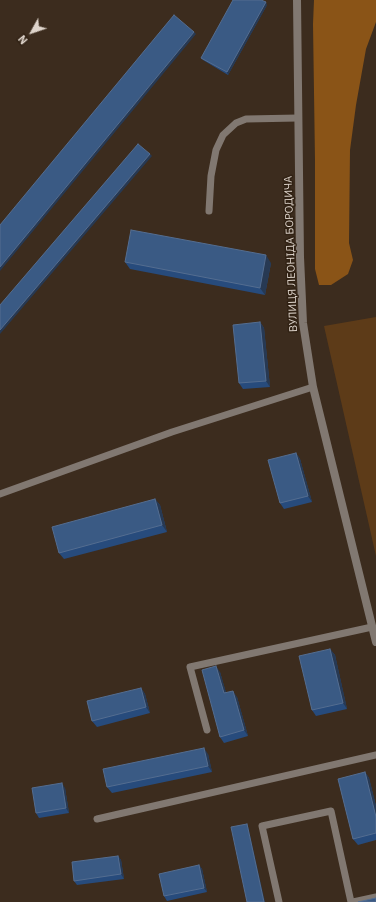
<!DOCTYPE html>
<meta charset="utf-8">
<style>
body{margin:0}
#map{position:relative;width:376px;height:902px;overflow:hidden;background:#3c2c1e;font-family:"IBM Plex Sans",sans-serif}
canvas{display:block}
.north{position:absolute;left:12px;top:12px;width:40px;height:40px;-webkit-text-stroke:3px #312214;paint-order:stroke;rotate:230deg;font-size:11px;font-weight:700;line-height:16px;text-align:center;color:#ded4cb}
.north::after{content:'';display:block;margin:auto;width:14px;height:18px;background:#ded4cb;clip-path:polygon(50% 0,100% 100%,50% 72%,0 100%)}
</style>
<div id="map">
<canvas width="376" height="902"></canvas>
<div class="north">N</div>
</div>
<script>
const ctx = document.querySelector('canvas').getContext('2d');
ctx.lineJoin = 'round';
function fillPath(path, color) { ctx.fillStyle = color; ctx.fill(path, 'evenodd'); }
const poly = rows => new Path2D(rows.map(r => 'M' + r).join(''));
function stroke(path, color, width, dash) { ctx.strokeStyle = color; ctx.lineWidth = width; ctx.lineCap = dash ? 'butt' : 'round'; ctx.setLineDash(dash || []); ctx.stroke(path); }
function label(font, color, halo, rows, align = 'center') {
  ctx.font = font + ' "IBM Plex Sans",sans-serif'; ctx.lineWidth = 3; ctx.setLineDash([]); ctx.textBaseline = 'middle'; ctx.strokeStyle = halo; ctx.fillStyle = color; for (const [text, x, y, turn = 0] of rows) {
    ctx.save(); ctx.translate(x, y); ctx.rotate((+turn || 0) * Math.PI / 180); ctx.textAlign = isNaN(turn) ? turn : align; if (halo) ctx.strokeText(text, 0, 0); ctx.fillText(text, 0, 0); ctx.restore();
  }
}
const green = poly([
 [376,317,376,556,324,326]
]);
const forest = poly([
 [314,0,376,0,376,22,366,49,356,105,350,150,349,243,353,260,348,274,331,285,319,285,315,269,315,160,313,24]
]);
const service = poly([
 [209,211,211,176,216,150,223,135,236,123,246,119,298,118],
 [0,494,172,432,313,387],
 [207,730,190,667,372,627],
 [97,819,376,755],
 [279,902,262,826,331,811,351,902],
 [353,902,376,897]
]);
const minor = poly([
 [297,0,300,257,303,323,313,387,376,642]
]);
const wall = poly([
 [267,5,228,75,203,60,201,58],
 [125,262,271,263,265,295,130,269],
 [260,322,264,328,270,387,243,389,239,383],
 [296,453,300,459,312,502,284,509,280,503],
 [155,499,160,505,167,532,64,559,59,553],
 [330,649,335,655,347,709,316,716,312,710],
 [220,672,226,693,237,697,248,736,224,743,220,737],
 [141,688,145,694,150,713,97,727,92,721],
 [208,754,212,772,112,793,107,787],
 [365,772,369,778,376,806,376,840,358,845,353,839],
 [65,788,69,813,39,818,36,813],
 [118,856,121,860,124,879,77,885,74,881],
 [199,865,202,869,207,892,167,901,164,896]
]);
const shadedWall = poly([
 [266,2,267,5,228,75,227,72],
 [194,32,196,34,0,271,0,267],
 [150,154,152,156,0,334,0,330],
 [266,255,271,263,265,295,260,288],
 [260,322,264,328,270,387,266,381],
 [296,453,300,459,312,502,308,496],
 [155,499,160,505,167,532,162,525],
 [330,649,335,655,347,709,343,703],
 [216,666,220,672,228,699,224,693],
 [141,688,145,694,150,713,146,707],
 [233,691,237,697,248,736,244,730],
 [204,748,208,754,212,772,208,766],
 [365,772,369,778,376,806,376,817],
 [62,783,65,788,69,813,66,808],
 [247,824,248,826,265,902,264,902],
 [118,856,121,860,124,879,121,874],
 [199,865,202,869,207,892,204,888]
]);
const building = poly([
 [233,0,261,0,266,2,227,72,201,58,233,0],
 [174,15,194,32,0,267,0,225,174,15],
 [138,144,150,154,0,330,0,305,138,144],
 [131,230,266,255,260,288,125,262,131,230],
 [260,322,266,381,239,383,233,325,260,322],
 [296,453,308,496,280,503,268,460,296,453],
 [155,499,162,525,59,553,52,527,155,499],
 [330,649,343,703,312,710,299,656,330,649],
 [216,666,224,693,233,691,244,730,220,737,202,670,216,666],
 [141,688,146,707,92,721,87,701,141,688],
 [204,748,208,766,107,787,103,769,204,748],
 [365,772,376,817,376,833,353,839,338,779,365,772],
 [62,783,66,808,36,813,32,788,62,783],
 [247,824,264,902,247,902,231,827,247,824],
 [118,856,121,874,74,881,72,862,118,856],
 [199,865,204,888,164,896,159,874,199,865],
 [376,898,376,902,358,902,376,898]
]);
const streetNames = [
 ["ВУЛИЦЯ ЛЕОНІДА БОРОДИЧА",291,254,-92]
];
fillPath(green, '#5d3b18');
fillPath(forest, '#8a5417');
stroke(service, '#817871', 7);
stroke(minor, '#817871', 8);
fillPath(wall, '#274b7c');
fillPath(shadedWall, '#273953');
fillPath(building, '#3a5a84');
stroke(building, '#546d90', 1);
label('11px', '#ded4cb', '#312214', streetNames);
</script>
